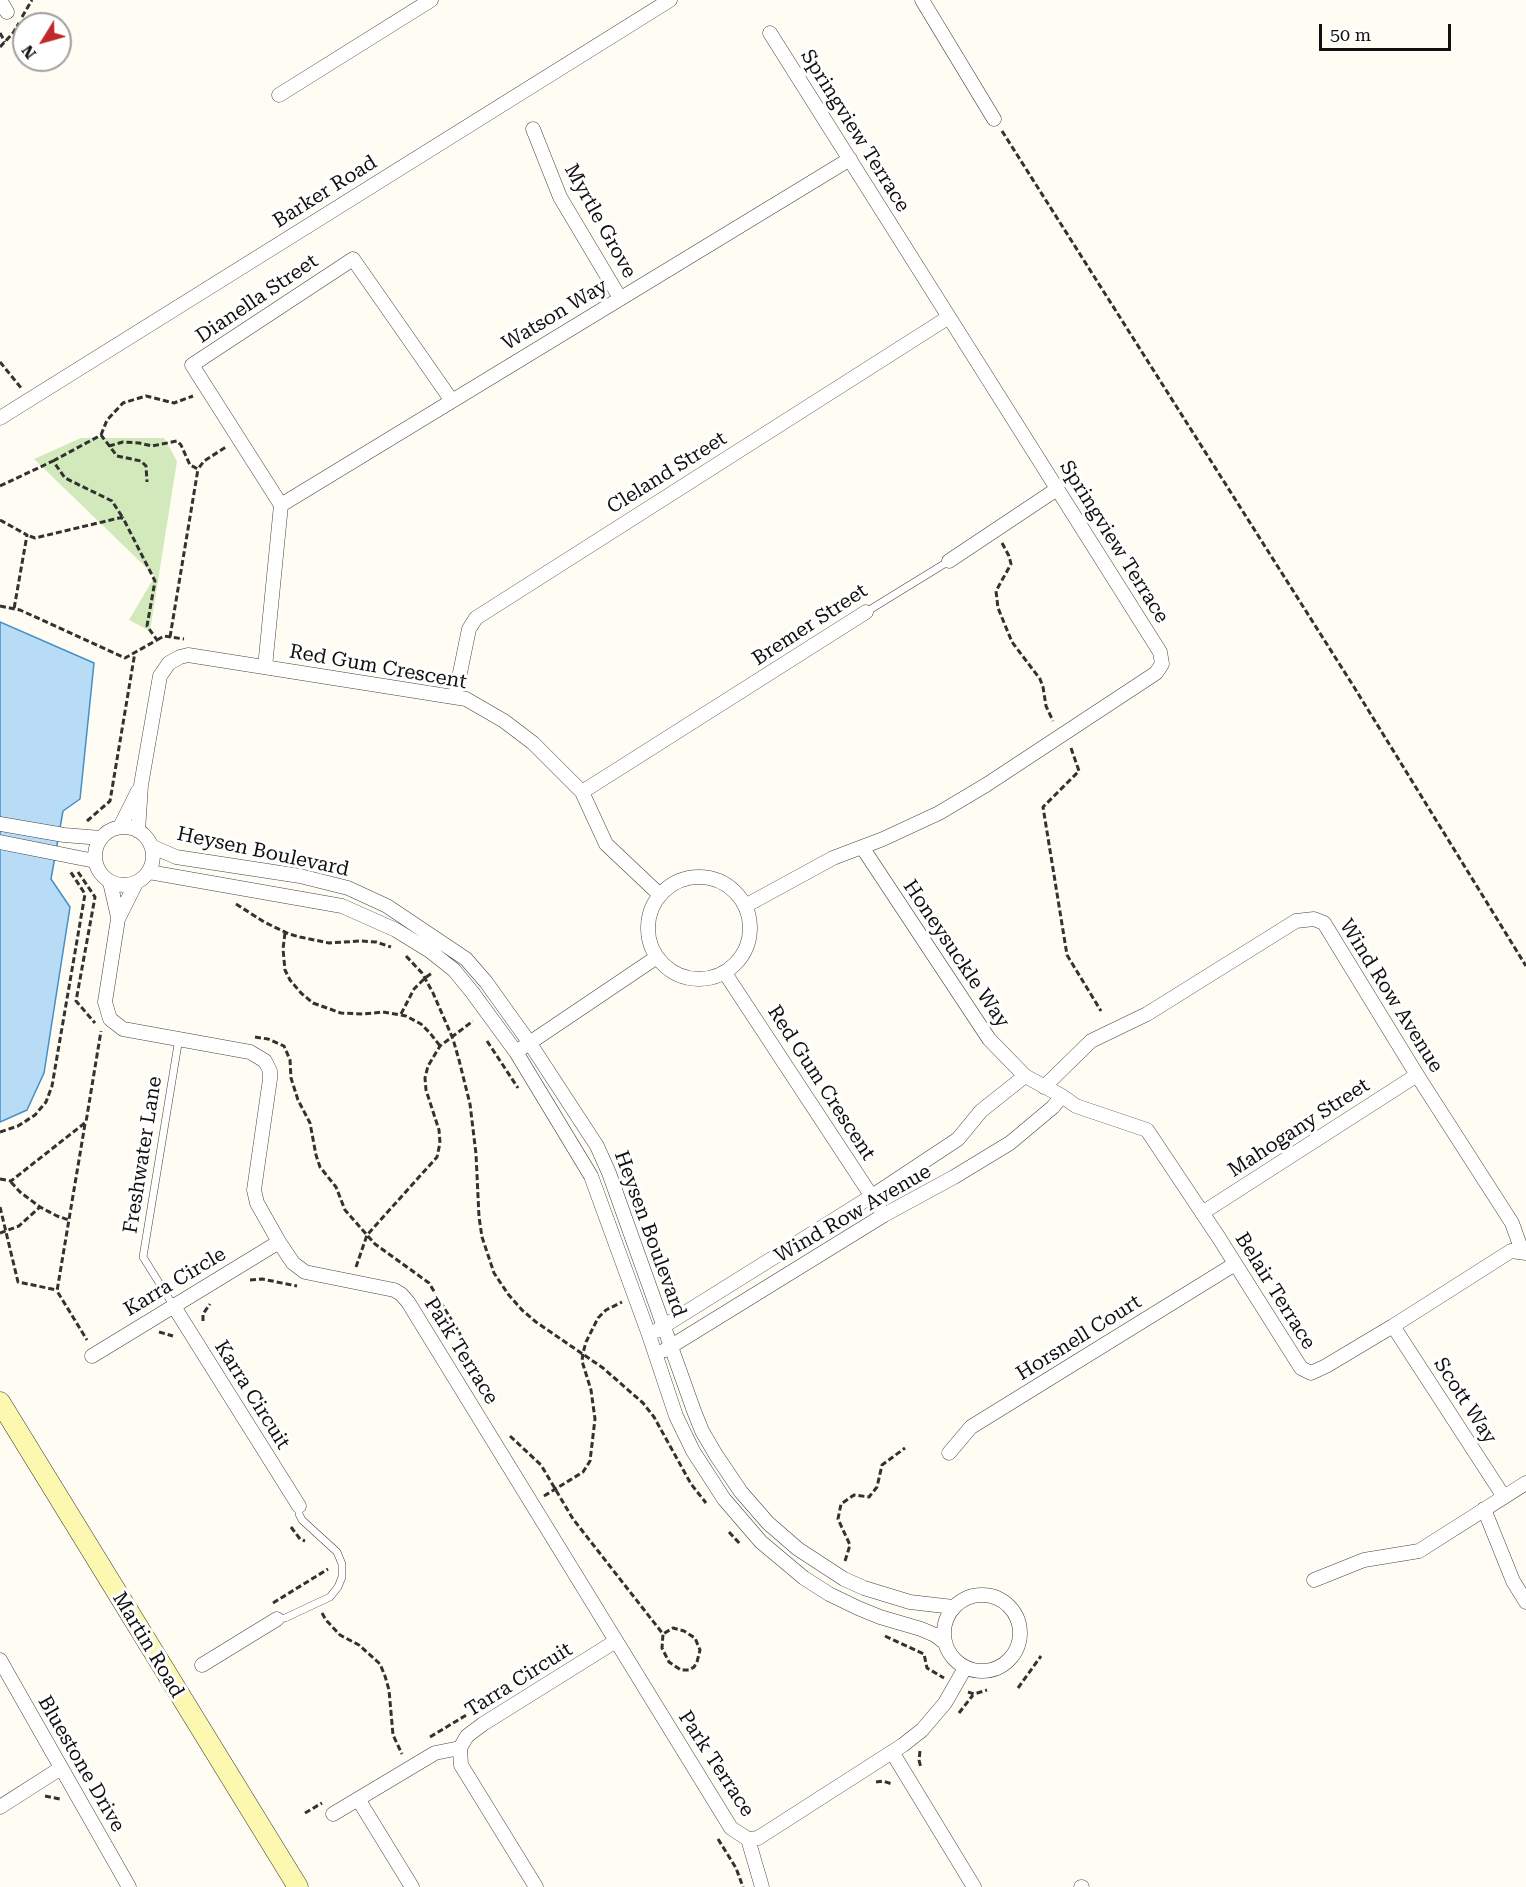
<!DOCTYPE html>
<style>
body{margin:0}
#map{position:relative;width:1526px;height:1887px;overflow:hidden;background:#fffdf3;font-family:"Roboto Serif",serif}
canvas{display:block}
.north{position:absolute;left:12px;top:12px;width:60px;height:60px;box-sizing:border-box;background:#fff;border:2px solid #9f9f9f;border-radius:50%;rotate:233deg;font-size:16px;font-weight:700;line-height:24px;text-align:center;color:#101010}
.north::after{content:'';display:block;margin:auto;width:21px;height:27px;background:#bf292a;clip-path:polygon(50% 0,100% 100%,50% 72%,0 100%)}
.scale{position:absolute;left:1319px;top:24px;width:132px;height:27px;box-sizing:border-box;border:3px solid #101010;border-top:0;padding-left:8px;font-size:18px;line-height:21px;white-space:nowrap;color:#101010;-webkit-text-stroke:4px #fff;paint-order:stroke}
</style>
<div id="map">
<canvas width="1526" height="1887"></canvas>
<div class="north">N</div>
<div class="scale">50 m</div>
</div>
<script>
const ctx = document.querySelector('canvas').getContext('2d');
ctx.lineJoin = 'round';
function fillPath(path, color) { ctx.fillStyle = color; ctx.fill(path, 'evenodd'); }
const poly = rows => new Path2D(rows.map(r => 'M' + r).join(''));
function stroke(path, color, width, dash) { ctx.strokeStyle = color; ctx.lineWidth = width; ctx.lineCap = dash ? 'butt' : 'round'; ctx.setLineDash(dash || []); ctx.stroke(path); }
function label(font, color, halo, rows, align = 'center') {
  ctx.font = font + ' "Roboto Serif",serif'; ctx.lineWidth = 6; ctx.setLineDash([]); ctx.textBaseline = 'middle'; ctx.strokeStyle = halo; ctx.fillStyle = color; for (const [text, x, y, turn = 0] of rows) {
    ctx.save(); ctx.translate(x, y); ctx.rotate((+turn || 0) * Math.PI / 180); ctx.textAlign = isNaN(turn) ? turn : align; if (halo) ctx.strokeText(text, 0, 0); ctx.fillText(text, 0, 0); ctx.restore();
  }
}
const green = poly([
 [81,438,164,438,177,461,150,631,129,620,155,576,34,459]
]);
const water = poly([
 [0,622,94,663,80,799,63,811,51,879,70,907,44,1073,27,1110,0,1122,0,622]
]);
const path = poly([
 [22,17,32,0],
 [0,33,5,42],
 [0,47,13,33,19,23],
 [1002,131,1354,687,1526,966],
 [0,362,22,389],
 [101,435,107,420,123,403,146,396,174,403,193,396],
 [109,446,123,442,139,443,152,446,177,441,181,445,190,465,198,469,204,461,226,447],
 [53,461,101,435,117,456,141,461,146,466,147,482],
 [0,486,53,461,65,478,112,501,123,518],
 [0,520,27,535,14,609],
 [1002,543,1009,556,1011,564,996,591,998,608,1012,642,1040,679,1043,687,1046,706,1053,721],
 [0,606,20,610,125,658,157,640,147,626,155,581,123,518,119,518,35,538,27,535],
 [170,637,198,469],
 [157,640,164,636,184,639],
 [1071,748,1079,771,1043,807,1067,955,1101,1011],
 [87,821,110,801,135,652],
 [78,872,95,897,76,1001,95,1023],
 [236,904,264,922,289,934,300,937,329,943,360,941,376,942,391,947],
 [285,933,283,949,285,970,290,980,301,993,313,1003,341,1013,363,1014,383,1012,406,1016,421,1024,430,1033,440,1046],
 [406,956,422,973,433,993,453,1039,459,1060,470,1104,476,1154,479,1217,482,1237,494,1273,508,1294,522,1310,536,1322,603,1368,643,1403,654,1417,691,1484,706,1503],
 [401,1014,414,989,425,978,432,973],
 [255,1037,268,1039,284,1046,290,1060,291,1078,298,1100,310,1123,316,1155,320,1167,336,1187,345,1210,375,1244,429,1283,460,1334,469,1370],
 [487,1041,518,1088],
 [85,1124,57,1291,87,1340],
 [0,1132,18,1126,35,1115,46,1102,52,1086,85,894,70,871],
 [0,1179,11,1181,86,1122,101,1031],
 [11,1182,20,1192,40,1207,57,1216,69,1220],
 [0,1207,18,1282,57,1290],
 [0,1233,19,1226,40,1207],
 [356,1267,367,1235,437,1157,440,1143,439,1130,426,1090,425,1078,428,1066,440,1046,473,1021],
 [250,1280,262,1279,297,1286],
 [203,1321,203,1314,210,1304],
 [159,1332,173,1336],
 [510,1436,541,1465,573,1519,663,1634,662,1648,669,1662,681,1670,689,1670,694,1667,697,1662,700,1650,695,1638,684,1631,673,1628,663,1634],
 [544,1496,583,1472,590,1461,595,1419,591,1390,582,1361,583,1353,586,1342,598,1318,606,1310,622,1302],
 [291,1527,300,1539,305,1541],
 [729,1532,741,1545],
 [845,1561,850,1545,838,1519,841,1504,854,1495,869,1497,877,1487,882,1465,905,1448],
 [273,1603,328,1569],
 [322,1613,326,1620,340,1635,359,1645,380,1664,385,1676,389,1690,393,1735,402,1754],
 [885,1636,924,1654,927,1668,944,1678],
 [1018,1688,1041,1656],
 [968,1692,974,1694,987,1690],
 [959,1713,973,1695],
 [430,1737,468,1714],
 [920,1751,919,1760,921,1768],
 [876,1782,883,1781,892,1784],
 [45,1796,60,1799,61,1801],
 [305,1813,322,1803],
 [718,1839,736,1868,743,1887]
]);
const lane = poly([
 [866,612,949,561],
 [173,1305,143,1257,179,1038],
 [277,1619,285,1618,330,1597,338,1587,342,1577,342,1564,337,1552,302,1520,299,1514,299,1506]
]);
const street = poly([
 [0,0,7,12],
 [922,0,994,119],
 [279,95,431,0],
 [533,129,560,197,620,298],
 [0,418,670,0],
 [281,505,850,159],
 [949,561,1057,489],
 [265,667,281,505,192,365,353,259,452,401],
 [455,697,469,629,476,618,949,317],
 [582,792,866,612],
 [0,824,64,835,101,838],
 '95 856a29 29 0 1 1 58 0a29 29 0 1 1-58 0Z',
 [120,827,138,791],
 [138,831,141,785,160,676,169,663,180,657,188,655,466,699,504,721,533,743,582,792,606,844,660,895],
 [0,842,95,861],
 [151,846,176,857,300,876,348,888,387,906,466,959,486,982,529,1042,597,1146,609,1173,694,1411,702,1431,716,1455,741,1492,768,1523,798,1549,844,1579,864,1588,910,1602,953,1607],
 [862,847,989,1039,1025,1076,1062,1096,1076,1106,1147,1130,1219,1238,1301,1368,1311,1373,1326,1366,1393,1326,1511,1251,1526,1253],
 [149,872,342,906,396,930,430,951,454,970,472,992,516,1052,591,1176,649,1335,676,1416,693,1451,724,1499,761,1542,804,1578,829,1594,858,1608,880,1617,921,1629,935,1635,944,1642],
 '648 928a51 51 0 1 1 102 0a51 51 0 1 1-102 0Z',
 [110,882,118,917],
 [136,883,118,919,105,1002,110,1019,123,1029,250,1052,265,1061,270,1071,270,1079,254,1190,257,1203,279,1242,293,1263,305,1272,394,1290,401,1294,408,1302,731,1828,748,1839,762,1887],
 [745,906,833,858,883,839,939,813,986,785,1156,673,1162,664,1160,652,770,33],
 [725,973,884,1215],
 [522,1048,657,957],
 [1044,1087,1091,1041,1147,1014,1296,921,1314,919,1324,923,1417,1075,1512,1223,1522,1251],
 [1202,1213,1417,1075],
 [173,1305,299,1506],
 [1393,1326,1504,1497],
 [656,1331,872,1196,958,1139,981,1111,1025,1076],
 [665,1350,884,1215,954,1177,1010,1143,1053,1107,1062,1096],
 [92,1356,279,1242],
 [949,1453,971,1427,1235,1264],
 [1484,1509,1513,1581,1526,1602],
 [1314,1580,1364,1560,1419,1551,1526,1483],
 '944 1633a38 38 0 1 1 76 0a38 38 0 1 1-76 0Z',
 [0,1660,129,1887],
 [202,1665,277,1619],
 [892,1752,974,1887],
 [358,1799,412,1887],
 [0,1807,61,1768],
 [333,1814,435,1753,460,1748],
 [748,1839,758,1838,903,1745,922,1730,945,1703,965,1668],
 [536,1887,461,1765,460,1748,467,1736,483,1724,616,1641],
 [1081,1887,1082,1887]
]);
const secondary = poly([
 [0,1402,298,1887]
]);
const streetNames = [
 ["Springview Terrace",855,131,58],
 ["Barker Road",325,192,-32],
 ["Myrtle Grove",600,221,61],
 ["Dianella Street",257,299,-34],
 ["Watson Way",555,315,-31],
 ["Cleland Street",667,473,-32],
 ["Springview Terrace",1114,542,58],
 ["Bremer Street",810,625,-33],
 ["Red Gum Crescent",378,667,10],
 ["Heysen Boulevard",263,852,12],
 ["Honeysuckle Way",956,954,56],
 ["Wind Row Avenue",1391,996,58],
 ["Red Gum Crescent",821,1083,57],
 ["Mahogany Street",1299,1128,-33],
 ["Freshwater Lane",143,1155,-81],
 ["Wind Row Avenue",853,1214,-30],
 ["Heysen Boulevard",650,1234,70],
 ["Karra Circle",175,1282,-31],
 ["Belair Terrace",1275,1291,58],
 ["Horsnell Court",1079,1338,-32],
 ["Park Terrace",461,1351,58],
 ["Karra Circuit",252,1395,58],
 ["Scott Way",1465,1401,57],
 ["Martin Road",148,1645,59],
 ["Tarra Circuit",519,1680,-32],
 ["Bluestone Drive",81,1764,60],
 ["Park Terrace",716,1764,57]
];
fillPath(green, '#d2e9bc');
fillPath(water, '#b8dcf5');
stroke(water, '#418fcb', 1.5);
stroke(lane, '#434343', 8);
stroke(street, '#434343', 15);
stroke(secondary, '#323232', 21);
stroke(path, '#323232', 3, [6, 3]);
stroke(lane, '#fff', 7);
stroke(street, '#fff', 14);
stroke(secondary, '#fdf8b0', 20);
label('20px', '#101010', '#fff', streetNames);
</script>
